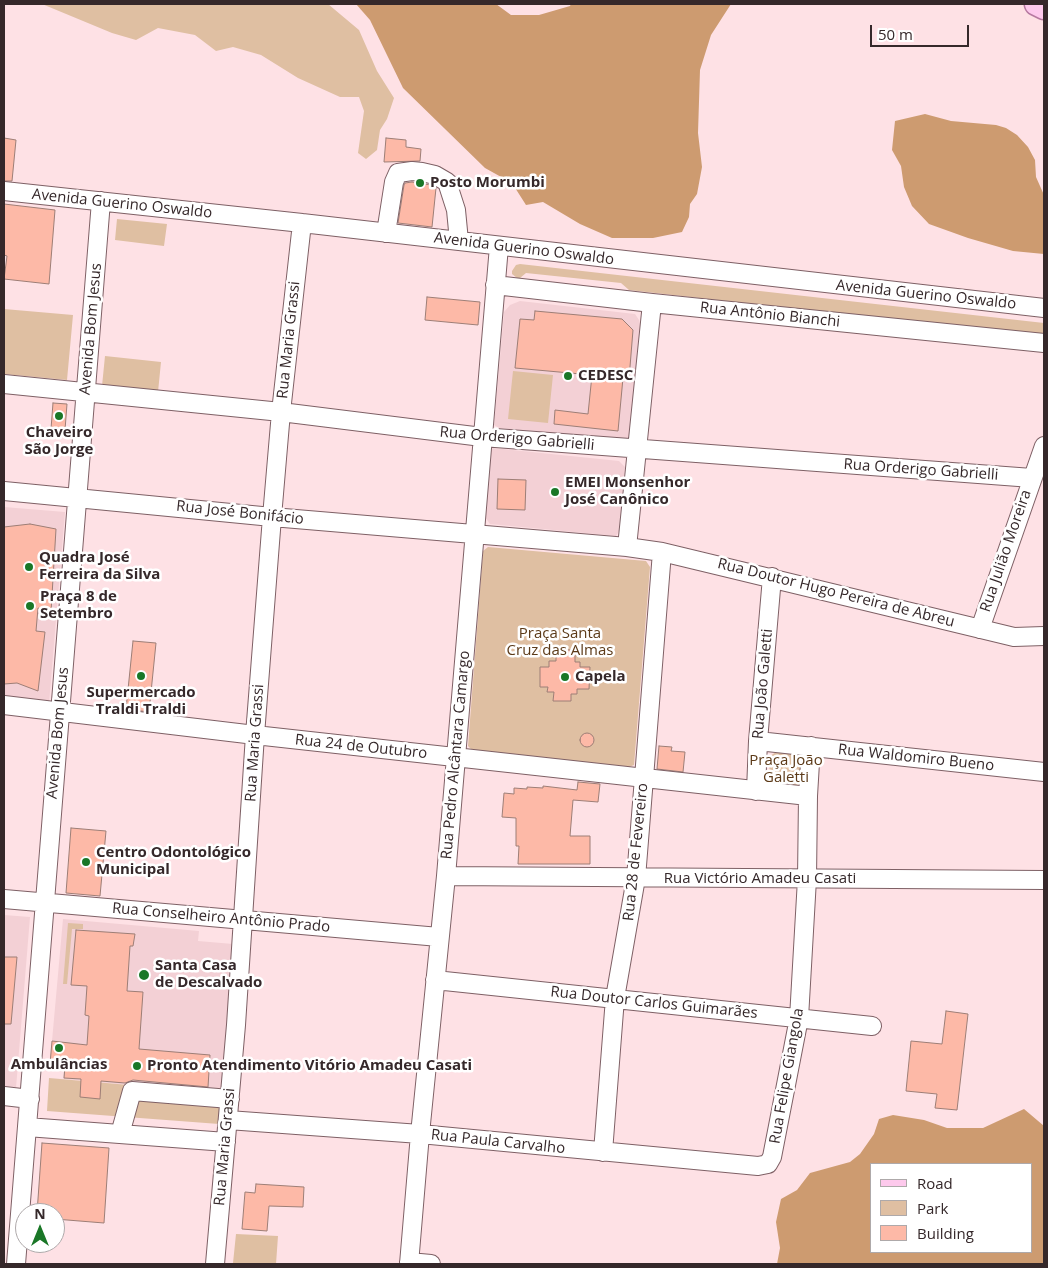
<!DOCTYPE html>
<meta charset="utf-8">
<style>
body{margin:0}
#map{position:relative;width:1048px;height:1268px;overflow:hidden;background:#fee1e5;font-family:"Open Sans",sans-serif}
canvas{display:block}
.frame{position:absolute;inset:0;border:5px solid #35282a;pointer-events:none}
.legend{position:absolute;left:870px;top:1163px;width:162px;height:90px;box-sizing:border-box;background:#fff;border:1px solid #aea9aa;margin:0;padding:6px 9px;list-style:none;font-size:15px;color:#35282a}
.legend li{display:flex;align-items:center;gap:10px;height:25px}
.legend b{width:25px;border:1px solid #aea9aa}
.north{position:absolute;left:15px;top:1203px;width:50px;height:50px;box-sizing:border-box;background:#fff;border:1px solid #aea9aa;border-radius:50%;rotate:0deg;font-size:14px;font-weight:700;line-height:20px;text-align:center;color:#35282a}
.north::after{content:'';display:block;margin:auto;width:18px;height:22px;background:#1a7727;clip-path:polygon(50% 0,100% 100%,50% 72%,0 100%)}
.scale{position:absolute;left:870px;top:25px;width:99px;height:22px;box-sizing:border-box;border:2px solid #35282a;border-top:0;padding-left:6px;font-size:15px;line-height:18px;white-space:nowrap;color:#35282a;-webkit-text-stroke:4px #fff;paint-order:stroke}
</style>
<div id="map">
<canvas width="1048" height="1268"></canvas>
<div class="frame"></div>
<ul class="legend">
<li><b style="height:6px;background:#fdc9ec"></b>Road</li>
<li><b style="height:14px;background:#dfbfa2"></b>Park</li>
<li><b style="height:14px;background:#fdb9a7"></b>Building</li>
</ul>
<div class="north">N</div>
<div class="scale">50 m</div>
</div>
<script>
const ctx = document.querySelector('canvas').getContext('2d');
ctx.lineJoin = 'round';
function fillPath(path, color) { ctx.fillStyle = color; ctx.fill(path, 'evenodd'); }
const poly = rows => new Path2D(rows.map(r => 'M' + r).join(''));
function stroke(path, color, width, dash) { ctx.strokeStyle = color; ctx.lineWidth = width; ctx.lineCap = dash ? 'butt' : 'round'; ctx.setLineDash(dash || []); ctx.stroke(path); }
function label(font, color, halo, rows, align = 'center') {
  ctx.font = font + ' "Open Sans",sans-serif'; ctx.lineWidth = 5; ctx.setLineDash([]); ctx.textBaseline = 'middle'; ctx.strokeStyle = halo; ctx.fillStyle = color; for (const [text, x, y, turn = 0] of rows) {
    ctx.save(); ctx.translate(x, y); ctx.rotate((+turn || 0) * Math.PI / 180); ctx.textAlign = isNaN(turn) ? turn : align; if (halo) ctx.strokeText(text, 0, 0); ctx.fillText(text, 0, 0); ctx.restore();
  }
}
const built = poly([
 [520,301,635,314,639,320,641,326,630,436,625,440,499,428,494,425,504,312,510,305],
 [493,448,619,461,625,467,619,531,616,536,490,524,485,517,489,451],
 [4,507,65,512,49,704,4,699],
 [4,915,30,917,16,1088,4,1087],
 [63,919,199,931,198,941,233,944,221,1093,63,1079,67,1043,52,1041]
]);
const green = poly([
 [42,4,328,4,359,30,377,71,394,98,387,119,380,130,377,150,366,159,358,153,364,111,359,97,340,97,298,78,261,55,233,47,216,51,195,35,158,28,136,40,112,33],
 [117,219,167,224,164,246,115,240],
 [520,264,1044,323,1044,337,629,290,621,283,526,273,520,278,517,278,512,274,512,271,516,265],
 [4,309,73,315,67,380,4,374],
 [105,356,161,362,158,392,102,386],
 [513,371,553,375,548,423,508,419],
 [488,547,646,561,650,567,634,765,629,767,474,752,468,746,483,551],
 [776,752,798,754,802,758,802,781,798,786,773,784,769,779,770,756],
 [68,923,83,924,83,929,72,929,67,984,63,984],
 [49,1078,129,1085,220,1105,219,1124,47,1111],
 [236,1234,278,1236,276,1264,233,1263]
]);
const forest = poly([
 [356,4,496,4,511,15,539,15,570,6,571,4,731,4,711,35,700,70,698,133,702,167,697,194,690,204,689,217,682,232,653,238,612,238,580,224,543,202,526,205,512,183,485,168,403,88,370,20],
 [925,114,951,121,996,125,1006,128,1017,135,1028,147,1035,160,1036,177,1044,195,1044,254,1013,251,968,238,929,224,912,206,904,187,901,166,892,150,895,121],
 [1024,1109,1044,1126,1044,1264,777,1264,780,1248,776,1222,781,1199,797,1190,810,1173,850,1162,860,1154,874,1134,879,1119,893,1115,924,1120,947,1128,983,1128],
 [872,1164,1032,1164,1032,1252,872,1252]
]);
const building = poly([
 [4,138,16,140,12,181,4,181,4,138],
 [386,138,406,140,406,147,421,149,420,161,384,162,386,138],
 [412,182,431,185,436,188,432,227,398,223,404,185,405,183,412,182],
 [4,204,55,210,49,284,4,279,7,256,4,255,4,204],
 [427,297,480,302,478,325,425,320,427,297],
 [535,311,622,319,633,330,629,379,623,378,618,431,554,424,555,410,588,414,592,375,515,368,520,319,534,320,535,311],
 [53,403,67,404,65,430,51,429,53,403],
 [498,479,526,480,525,510,497,509,498,479],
 [30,524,56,529,51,612,38,608,36,631,45,632,38,691,17,683,4,684,4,527,30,524],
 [133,641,156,643,149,712,126,709,133,641],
 [556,650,575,650,575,662,580,662,580,667,590,667,589,689,577,689,577,694,571,694,571,701,553,701,554,692,547,692,548,687,540,687,540,667,549,667,549,661,556,661,556,650],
 '580 740a7 7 0 1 1 14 0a7 7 0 1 1-14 0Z',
 [659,746,672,747,671,751,685,752,683,772,657,769,659,746],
 [578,782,600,784,598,802,573,800,570,836,590,836,590,864,518,864,519,846,516,846,516,818,502,817,504,793,514,794,514,788,527,789,527,787,543,788,543,786,577,790,578,782],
 [71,828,106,831,100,896,66,893,71,828],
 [76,930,135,934,133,946,130,946,127,991,143,992,139,1049,210,1055,208,1087,133,1080,125,1083,101,1081,100,1099,80,1097,81,1079,64,1078,65,1066,50,1064,52,1041,87,1045,89,1016,85,1015,87,986,71,985,76,930],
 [4,957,17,957,11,1024,4,1024,4,957],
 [946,1011,968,1014,957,1110,935,1108,937,1094,906,1091,911,1041,942,1044,946,1011],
 [42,1143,109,1148,104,1223,55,1219,55,1213,37,1213,42,1143],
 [256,1184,304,1187,303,1207,269,1206,267,1231,242,1229,245,1192,255,1193,256,1184]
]);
const minor = poly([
 [4,191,302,223,1044,308],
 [386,233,394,182,398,173,412,171,422,172,435,175,447,182,456,210,459,241],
 [495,285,652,303,1044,343],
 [4,384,281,412,482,437,1032,478],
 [4,491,272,517,627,547,662,552,1014,637,1044,636],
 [627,547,652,303],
 [980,629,1044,446],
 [4,705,255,735,808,796],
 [758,741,1044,772],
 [756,791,758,741,772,577],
 [446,876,1044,880],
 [4,899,439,937],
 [435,980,872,1026],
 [4,1096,30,1099],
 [228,1120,420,1134,758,1166,768,1164,772,1157,799,1018,807,879,808,796,811,746],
 [27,1127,226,1142],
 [120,1134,132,1091,230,1099],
 [603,1152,615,998,636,878,662,552],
 [409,1262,431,1264],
 [16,1264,101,201],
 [215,1264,236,1025,255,735,272,517,281,412,302,223],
 [409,1264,420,1134,446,876,499,246]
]);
const major = poly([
 [1036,4,1044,8]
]);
const markers = [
 [420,183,5,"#1a7727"],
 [568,376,5,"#1a7727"],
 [59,416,5,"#1a7727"],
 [555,492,5,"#1a7727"],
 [29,567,5,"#1a7727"],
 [30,606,5,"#1a7727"],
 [141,676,5,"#1a7727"],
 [565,677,5,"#1a7727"],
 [86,862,5,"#1a7727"],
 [144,975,6,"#1a7727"],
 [59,1048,5,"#1a7727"],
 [137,1066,5,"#1a7727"]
];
const poiNames = [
 ["Posto Morumbi",430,183],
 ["CEDESC",578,376],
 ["Chaveiro",59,433,"center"],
 ["São Jorge",59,450,"center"],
 ["EMEI Monsenhor",565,483],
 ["José Canônico",565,500],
 ["Quadra José",39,558],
 ["Ferreira da Silva",39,575],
 ["Praça 8 de",40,597],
 ["Setembro",40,614],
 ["Capela",575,677],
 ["Supermercado",141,693,"center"],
 ["Traldi Traldi",141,710,"center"],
 ["Centro Odontológico",96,853],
 ["Municipal",96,870],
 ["Santa Casa",155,966],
 ["de Descalvado",155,983],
 ["Ambulâncias",59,1065,"center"],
 ["Pronto Atendimento Vitório Amadeu Casati",147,1066]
];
const streetNames = [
 ["Avenida Guerino Oswaldo",122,204,6],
 ["Avenida Guerino Oswaldo",524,249,7],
 ["Avenida Guerino Oswaldo",926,295,6],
 ["Rua Antônio Bianchi",770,315,6],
 ["Avenida Bom Jesus",91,329,-85],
 ["Rua Maria Grassi",289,340,-84],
 ["Rua Orderigo Gabrielli",517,439,5],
 ["Rua Orderigo Gabrielli",921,470,4],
 ["Rua José Bonifácio",240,513,6],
 ["Rua Julião Moreira",1006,551,-71],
 ["Rua Doutor Hugo Pereira de Abreu",836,593,14],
 ["Rua João Galetti",763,684,-85],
 ["Avenida Bom Jesus",58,733,-85],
 ["Rua Maria Grassi",255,743,-86],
 ["Rua 24 de Outubro",361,747,6],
 ["Rua Pedro Alcântara Camargo",456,755,-85],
 ["Rua Waldomiro Bueno",916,758,6],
 ["Rua 28 de Fevereiro",636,852,-84],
 ["Rua Victório Amadeu Casati",760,879],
 ["Rua Conselheiro Antônio Prado",221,918,5],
 ["Rua Doutor Carlos Guimarães",654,1003,6],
 ["Rua Felipe Giangola",787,1076,-80],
 ["Rua Paula Carvalho",498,1142,6],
 ["Rua Maria Grassi",225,1147,-85]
];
const parkNames = [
 ["Praça Santa",560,634],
 ["Cruz das Almas",560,651],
 ["Praça João",786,761],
 ["Galetti",786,778]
];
fillPath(built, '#f3d0d5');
fillPath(green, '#dfbfa2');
fillPath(forest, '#cd9b70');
fillPath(building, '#fdb9a7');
stroke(building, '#9d7e76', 1);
stroke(minor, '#7e6065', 20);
stroke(major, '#b679a0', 25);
stroke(minor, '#fff', 18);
stroke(major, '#fdc9ec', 22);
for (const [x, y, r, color] of markers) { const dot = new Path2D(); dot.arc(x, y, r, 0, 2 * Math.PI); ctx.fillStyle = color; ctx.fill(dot); stroke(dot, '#fff', 2); }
label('bold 15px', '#35282a', '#fff', poiNames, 'left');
label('15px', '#35282a', '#fff', streetNames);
label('15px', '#5c3a18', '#fff', parkNames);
</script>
